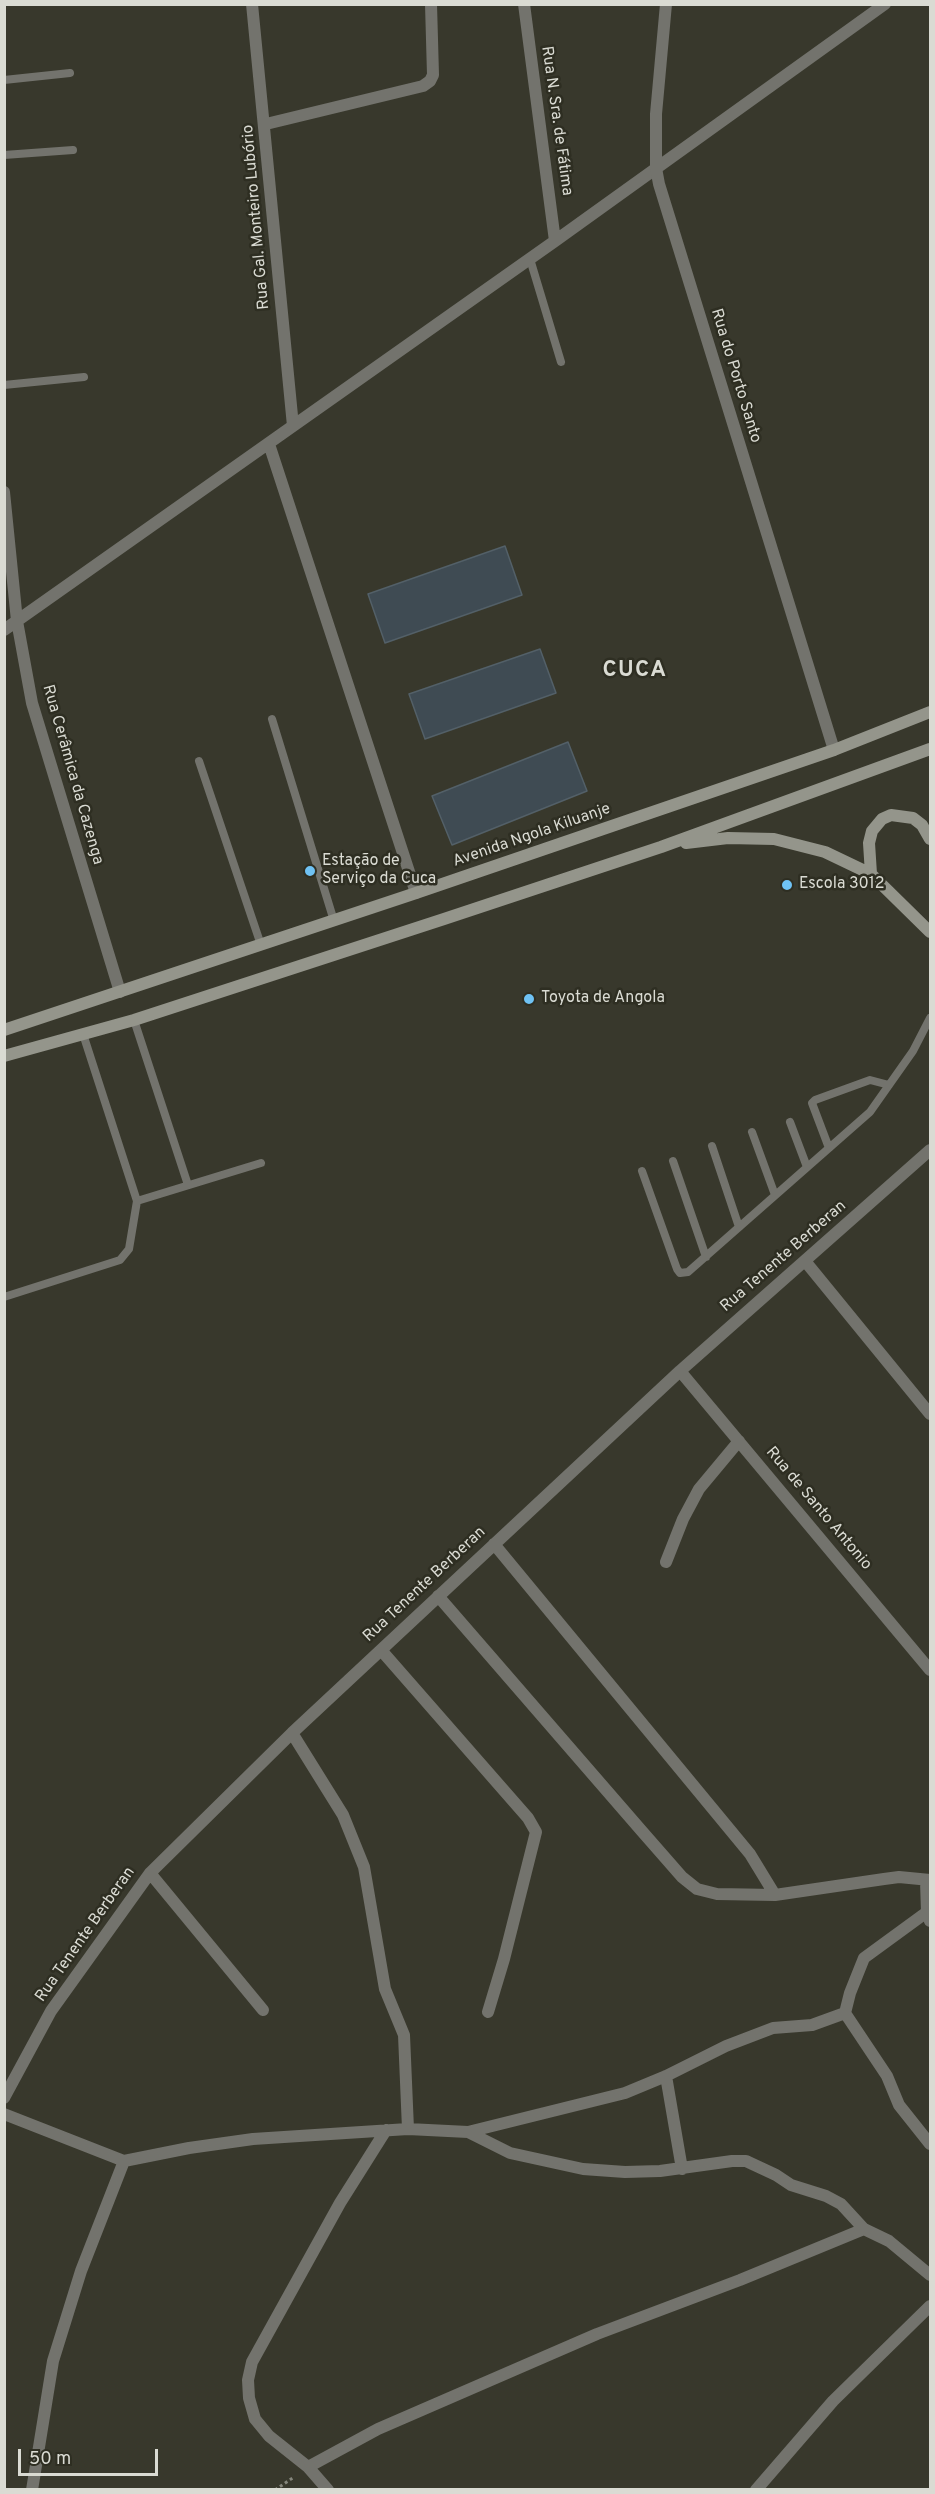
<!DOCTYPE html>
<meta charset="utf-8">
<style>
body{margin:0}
#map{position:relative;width:935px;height:2494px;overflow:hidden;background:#38382c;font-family:Overpass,sans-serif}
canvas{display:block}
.frame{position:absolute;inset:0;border:6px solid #dadbd3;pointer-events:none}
.scale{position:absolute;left:18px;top:2449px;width:140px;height:27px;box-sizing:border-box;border:3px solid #dadbd3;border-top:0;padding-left:8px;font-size:18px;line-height:21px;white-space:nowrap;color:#dadbd3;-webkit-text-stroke:4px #2e2e22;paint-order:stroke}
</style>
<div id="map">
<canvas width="935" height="2494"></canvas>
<div class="frame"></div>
<div class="scale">50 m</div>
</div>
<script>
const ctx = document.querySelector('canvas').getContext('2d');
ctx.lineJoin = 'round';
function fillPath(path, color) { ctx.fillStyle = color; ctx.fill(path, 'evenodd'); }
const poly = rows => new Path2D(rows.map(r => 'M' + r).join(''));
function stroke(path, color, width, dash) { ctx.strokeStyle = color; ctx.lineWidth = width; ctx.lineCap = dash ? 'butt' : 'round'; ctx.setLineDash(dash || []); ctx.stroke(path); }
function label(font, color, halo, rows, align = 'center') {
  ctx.font = font + ' Overpass,sans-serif'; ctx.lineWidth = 5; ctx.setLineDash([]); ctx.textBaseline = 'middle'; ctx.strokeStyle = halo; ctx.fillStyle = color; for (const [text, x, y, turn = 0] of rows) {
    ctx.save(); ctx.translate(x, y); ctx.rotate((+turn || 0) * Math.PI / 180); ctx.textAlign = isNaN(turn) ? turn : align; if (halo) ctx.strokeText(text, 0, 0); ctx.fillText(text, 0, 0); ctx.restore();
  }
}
const building = poly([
 [505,546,522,595,385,643,368,594,505,546],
 [540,649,556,693,425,739,409,694,540,649],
 [568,742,587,791,452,845,432,796,568,742]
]);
const path = poly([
 [275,2490,294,2477]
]);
const service = poly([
 [4,80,70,73],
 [4,155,73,150],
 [530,259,561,362],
 [4,385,84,377],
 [272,719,334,921],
 [199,761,261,945],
 [134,1020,188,1185],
 [83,1034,137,1201],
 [790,1122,807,1167],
 [752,1132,775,1195],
 [712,1146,739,1227],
 [829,1148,812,1103,815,1100,870,1080,889,1085],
 [673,1161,706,1257],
 [642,1171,677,1269,680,1273,688,1272,870,1112,913,1051,930,1018],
 [4,1297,120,1260,129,1249,137,1201,261,1163]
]);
const minor = poly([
 [252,4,293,426],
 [524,4,555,241],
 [266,124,423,86,430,81,433,75,431,4],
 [269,444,416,893],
 [4,492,17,621,32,703,120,992],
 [4,630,555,241,885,4],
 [805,1261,930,1414],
 [680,1371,930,1670],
 [494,1544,750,1854,775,1895],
 [666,1562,683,1519,699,1489,739,1441],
 [438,1596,640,1829,682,1877,697,1889,717,1894,775,1895,884,1879,899,1877,930,1880],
 [381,1650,528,1818,536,1832,504,1959,488,2012],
 [292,1733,343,1815,364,1867,385,1989,404,2035,408,2129],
 [150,1873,263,2010],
 [926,1881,927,1912,930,1921],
 [927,1912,864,1958,850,1993,845,2013,887,2076,899,2105,930,2144],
 [666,2076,682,2169],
 [4,2098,51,2011,150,1873,292,1733,680,1371,930,1150],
 [4,2114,124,2161,189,2148,253,2139,408,2129,468,2132,510,2153,583,2169,625,2172,660,2171,732,2161,746,2161,776,2175,791,2185,826,2196,841,2204,864,2229,889,2241,930,2275],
 [468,2132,625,2093,666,2076,726,2046,773,2028,812,2025,845,2013],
 [308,2467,378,2429,597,2334,740,2280,864,2229],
 [32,2490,53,2361,81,2271,124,2161],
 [328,2490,308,2467,269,2436,255,2419,249,2398,248,2380,252,2362,340,2203,386,2130],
 [756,2490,833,2401,930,2306]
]);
const tertiary = poly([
 [666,4,656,114,656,168,659,184,834,750]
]);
const secondary = poly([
 [686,843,728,838,774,839,825,852,871,874,930,932],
 [871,874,869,843,872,831,882,819,891,815,913,818,922,825,930,839],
 [4,1030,416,893,834,750,930,712],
 [4,1056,134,1020,444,919,661,847,930,749]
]);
const markers = [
 [310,871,6,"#6fc2f4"],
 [787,885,6,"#6fc2f4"],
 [529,999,6,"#6fc2f4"]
];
const streetNames = [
 ["Rua N. Sra. de Fátima",556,121,82],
 ["Rua Gal. Monteiro Lubório",257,217,-95],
 ["Rua do Porto Santo",735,376,73],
 ["Rua Cerâmica da Cazenga",72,775,74],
 ["Avenida Ngola Kiluanje",532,836,-19],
 ["Rua Tenente Berberan",784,1257,-41],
 ["Rua de Santo Antonio",818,1509,50],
 ["Rua Tenente Berberan",425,1585,-43],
 ["Rua Tenente Berberan",86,1935,-55]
];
const poiNames = [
 ["Estação de",322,862],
 ["Serviço da Cuca",322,880],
 ["Escola 3012",799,885],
 ["Toyota de Angola",541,999]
];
const districtNames = [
 ["CUCA",635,672]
];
fillPath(building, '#3f4b53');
stroke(building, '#536068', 1.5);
stroke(path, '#85867c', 3, [3, 3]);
stroke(service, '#73736d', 8);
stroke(minor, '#73736d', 12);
stroke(tertiary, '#73736d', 12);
stroke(secondary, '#94958b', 12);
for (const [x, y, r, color] of markers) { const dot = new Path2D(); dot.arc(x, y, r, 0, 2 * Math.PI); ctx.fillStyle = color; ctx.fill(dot); stroke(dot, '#2e2e22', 2); }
label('16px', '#dadbd3', '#2e2e22', streetNames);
label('16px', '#dadbd3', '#2e2e22', poiNames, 'left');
ctx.letterSpacing = '1.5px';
label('bold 22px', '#dadbd3', '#2e2e22', districtNames);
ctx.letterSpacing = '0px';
</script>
